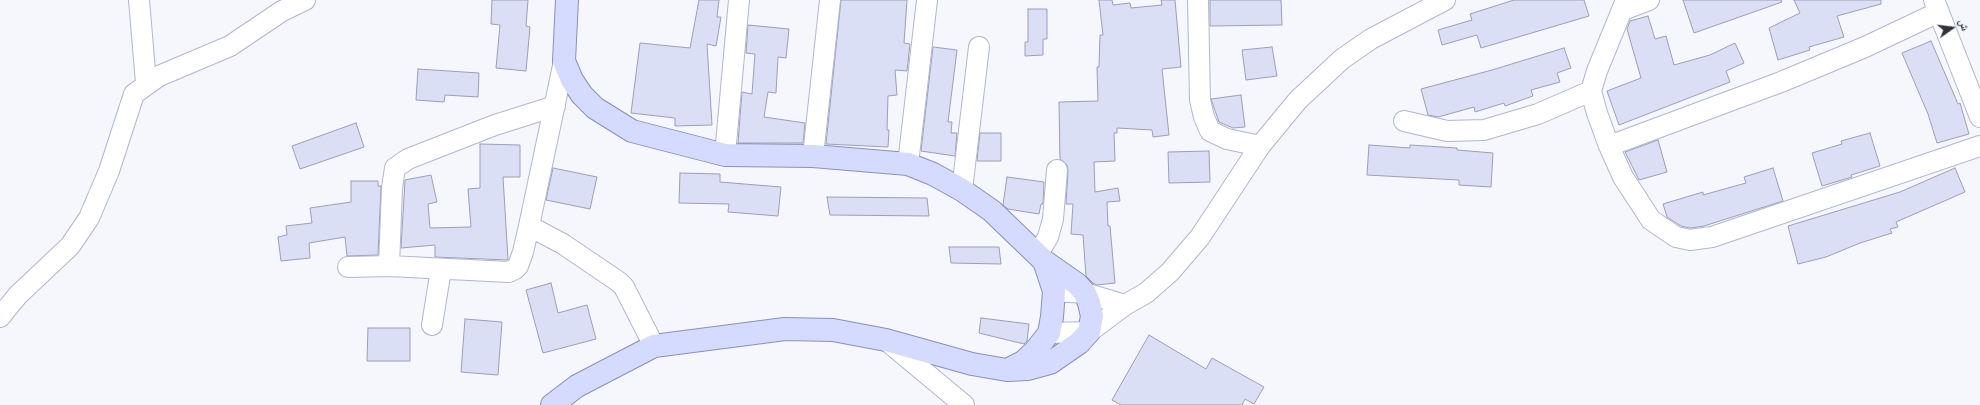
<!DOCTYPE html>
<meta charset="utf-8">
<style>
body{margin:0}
#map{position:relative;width:1980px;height:405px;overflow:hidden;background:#f5f7fc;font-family:Overpass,"Noto Naskh Arabic",sans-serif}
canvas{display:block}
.north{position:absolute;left:1932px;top:8px;width:40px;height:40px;-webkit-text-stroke:3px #f5f7fc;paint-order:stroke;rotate:76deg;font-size:11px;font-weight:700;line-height:16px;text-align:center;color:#30323c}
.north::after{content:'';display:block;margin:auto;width:14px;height:18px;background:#30323c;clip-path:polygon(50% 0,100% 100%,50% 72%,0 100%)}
</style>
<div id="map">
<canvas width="1980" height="405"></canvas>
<div class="north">ش</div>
</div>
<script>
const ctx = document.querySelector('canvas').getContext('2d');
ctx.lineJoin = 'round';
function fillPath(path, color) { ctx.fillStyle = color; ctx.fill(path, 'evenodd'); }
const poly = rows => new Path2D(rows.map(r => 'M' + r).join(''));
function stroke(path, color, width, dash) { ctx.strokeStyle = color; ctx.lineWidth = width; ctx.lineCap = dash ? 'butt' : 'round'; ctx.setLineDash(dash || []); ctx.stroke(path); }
const building = poly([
 [492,0,528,0,526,26,530,27,526,71,496,68,500,25,491,24,492,0],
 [699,0,719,0,717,17,721,17,716,46,707,44,712,125,675,126,675,118,631,113,640,43,690,48,699,0],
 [841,0,907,0,904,43,910,44,907,71,895,70,897,95,888,96,887,130,889,130,888,147,826,144,841,0],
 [1099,0,1112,0,1113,5,1130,3,1131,8,1162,5,1161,0,1175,0,1181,67,1162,69,1169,135,1153,137,1152,130,1117,128,1117,133,1114,133,1115,161,1094,162,1095,192,1118,188,1120,201,1107,202,1108,226,1110,226,1115,283,1097,285,1093,283,1086,276,1083,235,1071,234,1073,204,1066,204,1068,171,1067,165,1060,159,1059,102,1098,101,1097,67,1099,67,1100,35,1103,35,1099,0],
 [1210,0,1281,0,1282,25,1210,26,1210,0],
 [1514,0,1584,0,1589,16,1481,48,1477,35,1442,45,1438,30,1472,20,1470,14,1514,0],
 [1683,0,1781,0,1782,2,1694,33,1683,0],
 [1794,0,1881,0,1881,4,1837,16,1844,37,1809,47,1810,50,1778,60,1769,28,1800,13,1794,0],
 [1028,9,1047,9,1047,39,1043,39,1043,55,1025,56,1025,42,1028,42,1028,9],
 [1648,16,1655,39,1666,36,1674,65,1710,55,1735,43,1744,63,1726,71,1730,82,1619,125,1607,91,1641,78,1627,29,1630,21,1648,16],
 [748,25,789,29,786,58,778,57,776,93,768,92,764,117,805,123,803,143,738,143,742,92,752,94,755,54,746,53,748,25],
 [1931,41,1958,104,1960,103,1969,134,1937,143,1928,114,1902,53,1931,41],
 [933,47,957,50,948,122,952,122,951,133,957,133,955,156,921,151,933,47],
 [1272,47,1277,76,1246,80,1242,50,1272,47],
 [1564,48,1571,68,1557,73,1560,82,1531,90,1533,96,1505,106,1504,103,1475,112,1474,107,1438,117,1428,115,1421,89,1492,70,1564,48],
 [418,69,479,73,478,97,445,95,444,102,416,100,418,69],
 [1241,95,1245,127,1233,128,1219,122,1211,99,1241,95],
 [356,123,364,147,300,169,292,146,356,123],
 [980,133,1001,133,1001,161,977,161,980,133],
 [1870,133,1880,166,1851,175,1852,177,1822,186,1812,153,1842,144,1841,141,1870,133],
 [1658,140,1667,172,1639,180,1625,152,1658,140],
 [480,144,520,145,520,177,503,177,508,260,435,257,435,245,401,248,405,180,431,175,437,202,428,204,430,228,471,227,468,189,480,188,480,144],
 [1369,145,1410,148,1410,145,1457,148,1457,150,1493,153,1491,187,1459,185,1459,180,1367,175,1369,145],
 [1209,151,1210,182,1169,183,1168,152,1209,151],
 [553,168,597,177,590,209,546,200,553,168],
 [1773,168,1783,201,1704,226,1690,228,1681,226,1667,217,1663,204,1703,192,1703,195,1746,183,1744,177,1773,168],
 [1955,168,1965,192,1896,222,1898,227,1890,229,1892,233,1860,243,1826,257,1798,264,1788,226,1900,192,1955,168],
 [680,173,720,174,720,182,781,187,778,216,728,212,729,204,679,203,680,173],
 [1007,177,1044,182,1043,204,1041,204,1039,214,1008,209,1003,205,1007,177],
 [351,181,378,181,378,186,381,186,378,255,347,256,345,237,309,243,310,258,281,261,278,237,287,235,286,226,312,223,310,208,351,202,351,181],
 [827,197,927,198,929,216,830,215,827,197],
 [949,247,999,247,1001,264,951,263,949,247],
 [551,283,558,313,587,305,596,339,543,353,526,290,551,283],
 [981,318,1029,324,1027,341,1024,344,979,333,981,318],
 [465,319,502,322,498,375,461,372,465,319],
 [368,328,410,328,410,361,367,361,368,328],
 [1149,335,1206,369,1212,358,1264,387,1254,404,1245,399,1242,405,1121,405,1112,400,1149,335]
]);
const minor = poly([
 [139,0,146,83],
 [1198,0,1200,100,1204,117,1210,131,1227,139,1260,146],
 [1626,0,1597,71,1591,91,1597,113,1609,146,1623,177,1651,220,1676,237,1690,240,1712,237,1980,146],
 [1934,0,1980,117],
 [1623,10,1649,0],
 [1404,121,1447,131,1484,130,1538,114,1591,91],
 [1609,146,1781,82,1865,47,1939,12],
 [725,155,739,0],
 [813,156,830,0],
 [908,164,927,0],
 [962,190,979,47],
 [529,226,563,244,619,282,624,287,654,346],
 [1038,254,1048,237,1053,219,1057,170],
 [389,266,392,188,395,168,408,159,495,125,555,106],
 [348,267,389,266,509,272,515,269,518,266,523,252,529,226,564,61],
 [1054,291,1085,293,1125,305],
 [0,317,18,295,70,246,89,218,109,171,134,94,159,76,230,46,282,11,305,0],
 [432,325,441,269],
 [1049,333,1089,332,1125,305,1146,293,1170,272,1200,237,1260,146,1298,100,1342,59,1371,39,1445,0],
 [886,340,964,405]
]);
const major = poly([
 [1011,368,1023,362,1035,351,1049,333,1052,317,1054,291,1044,261],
 [552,405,577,386,654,346,785,329,833,330,886,340,972,364,1007,370,1028,369,1050,363,1079,343,1089,332,1092,316,1089,303,1085,293,1077,284,1044,261,992,211,962,190,933,174,908,164,813,156,725,155,632,131,595,108,582,95,572,80,564,61,567,0]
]);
fillPath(building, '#dbdff6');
stroke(building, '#9a9eb8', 1);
stroke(minor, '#b1b6d0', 22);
stroke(major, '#8990ba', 24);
stroke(minor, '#fff', 20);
stroke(major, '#d5dbfe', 22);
</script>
